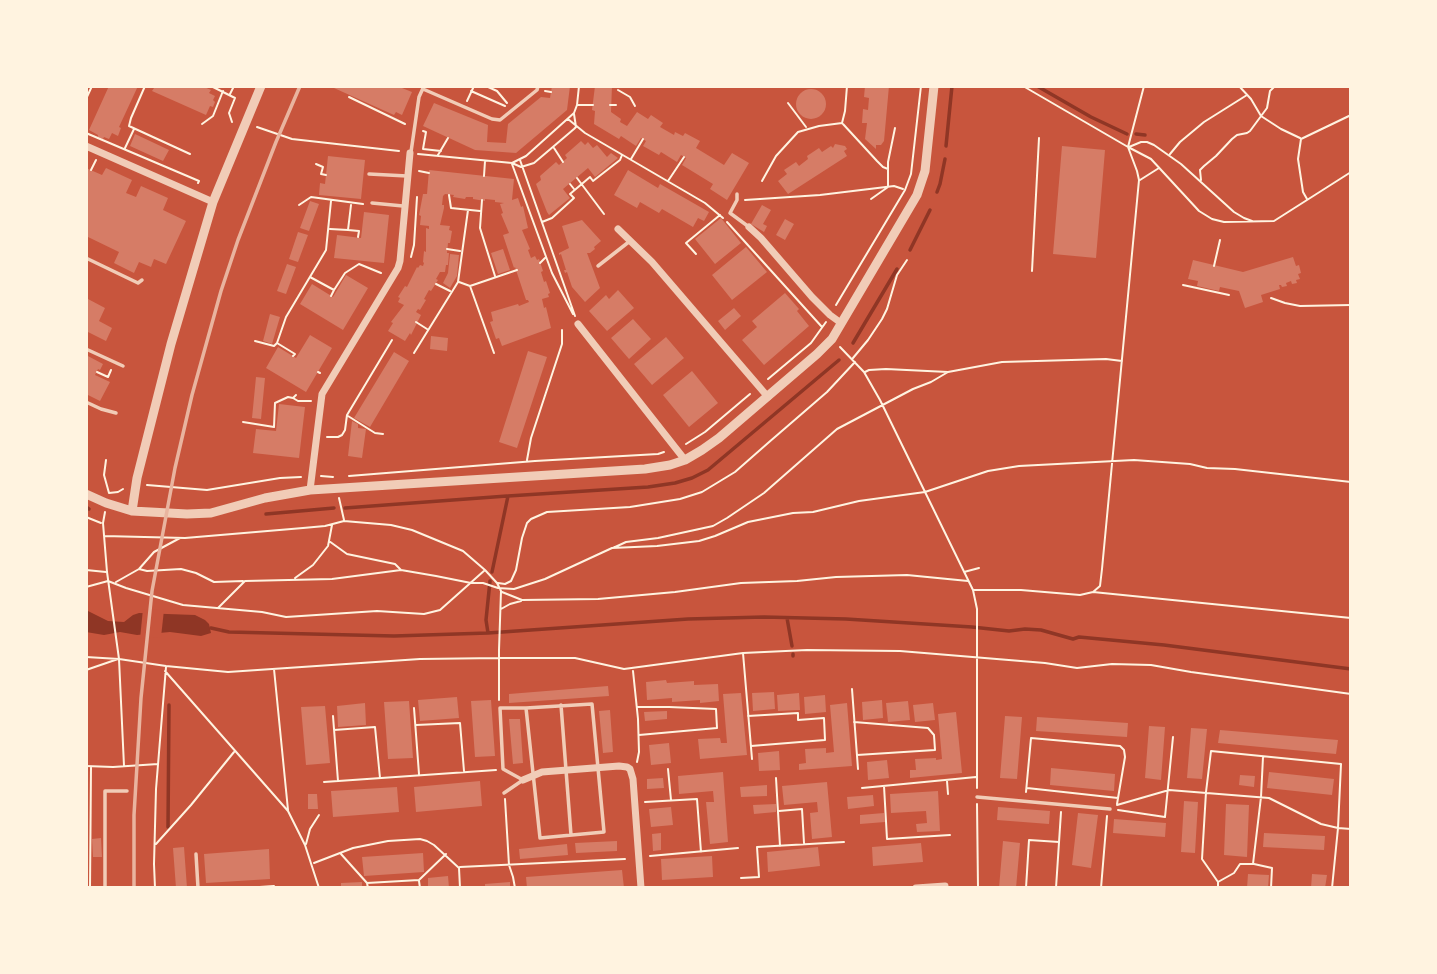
<!DOCTYPE html>
<style>
body{margin:0}
#map{position:relative;width:1437px;height:974px;overflow:hidden;background:#c8553d;font-family:Mulish,sans-serif}
canvas{display:block}
.frame{position:absolute;inset:0;border:88px solid #fff3e0;pointer-events:none}
</style>
<div id="map">
<canvas width="1437" height="974"></canvas>
<div class="frame"></div>
</div>
<script>
const ctx = document.querySelector('canvas').getContext('2d');
ctx.lineJoin = 'round';
function fillPath(path, color) { ctx.fillStyle = color; ctx.fill(path, 'evenodd'); }
const poly = rows => new Path2D(rows.map(r => 'M' + r).join(''));
function stroke(path, color, width, dash) { ctx.strokeStyle = color; ctx.lineWidth = width; ctx.lineCap = dash ? 'butt' : 'round'; ctx.setLineDash(dash || []); ctx.stroke(path); }
const water = poly([
 [86,610,108,621,124,622,133,615,139,613,195,615,205,620,209,624,211,633,201,636,170,632,137,635,120,632,104,635,86,632]
]);
const pier = poly([
 [143,609,164,610,161,637,140,639]
]);
const stream = poly([
 [1037,86,1091,117,1127,134],
 [1136,134,1145,135],
 [946,146,952,86],
 [937,192,940,184,945,159],
 [910,250,930,210],
 [853,343,897,269],
 [86,507,89,509],
 [345,508,507,496],
 [266,514,334,508],
 [492,572,508,496,648,487,675,483,692,478,708,470,839,360],
 [787,618,792,646],
 [211,628,229,632,394,636,488,633,688,619,764,617,846,619,972,627,1009,631,1025,629,1041,630,1073,639,1079,637,1164,645,1351,669],
 [488,633,486,620,490,581],
 [793,656,793,654],
 [168,827,169,705]
]);
const building = poly([
 [109,86,138,86,119,127,121,128,118,136,112,133,109,139,104,137,103,139,98,137,98,135,89,130],
 [149,86,202,86,211,90,209,93,215,96,213,100,215,102,213,107,210,106,206,115,152,91,154,88],
 [335,86,397,86,412,92,402,115,396,112,394,115,334,88],
 [552,86,570,86,567,110,516,153,475,150,423,126,434,103,488,125,487,142,506,143,508,124,541,97,550,98],
 [595,86,612,86,611,112,621,119,620,122,627,126,637,112,648,119,651,115,663,123,660,127,674,135,675,132,683,136,685,133,700,141,696,148,724,165,732,153,749,163,727,200,710,189,713,184,682,165,686,158,681,155,677,162,661,152,659,155,643,146,646,141,641,138,636,146,621,136,619,139,594,124,595,111,592,110],
 [865,86,889,86,884,141,881,145,876,145,876,149,865,139,867,123,862,123,863,109,868,110,869,98,864,97],
 '796 104a15 15 0 1 1 30 0a15 15 0 1 1-30 0Z',
 [135,134,169,150,163,161,130,146],
 [581,141,585,145,588,142,593,148,597,145,607,157,611,153,618,158,595,177,588,168,563,189,570,198,549,215,547,212,536,184,541,180,540,176,556,162,559,165,567,158,565,155],
 [835,144,845,146,847,149,844,151,847,156,788,194,778,181,787,174,784,170,796,162,799,166,808,159,807,156,819,148,822,152,831,146,833,148],
 [1062,146,1105,150,1096,258,1053,254],
 [328,156,365,160,361,199,319,195,320,183,325,184],
 [86,168,102,175,106,168,132,180,126,193,136,197,141,186,168,198,163,210,186,221,166,264,154,259,151,267,139,262,134,273,114,263,119,252,88,237,86,241],
 [429,170,514,179,512,200,518,198,521,207,523,206,528,228,522,230,530,249,528,250,531,258,535,256,537,260,539,259,543,271,541,272,544,282,546,281,550,293,548,294,549,297,542,299,544,308,546,307,551,328,502,346,499,338,496,339,490,322,493,321,491,312,518,304,519,306,529,302,528,300,526,300,515,267,514,268,503,235,509,233,501,214,503,213,500,204,504,203,495,202,495,200,485,199,485,201,473,199,473,197,466,197,465,199,453,197,454,195,445,194,443,196,442,205,444,205,444,208,440,225,450,226,449,230,452,231,450,243,448,243,447,253,449,253,448,265,446,265,445,272,440,272,436,279,438,280,431,291,429,290,424,299,426,300,420,310,418,309,416,312,421,315,411,335,410,333,405,341,388,331,393,323,391,322,404,305,398,302,400,298,398,297,405,286,407,287,417,267,418,268,420,265,423,266,424,263,423,262,424,251,426,252,426,228,429,229,429,226,420,225,421,216,419,215,423,194,427,194],
 [628,170,658,188,660,184,709,212,704,221,698,218,693,227,662,209,659,213,640,202,637,208,614,195],
 [310,201,319,204,309,231,300,228],
 [762,205,771,210,763,224,767,226,764,232,751,224],
 [364,212,389,215,384,263,334,258,337,235,361,238],
 [721,218,741,243,715,264,695,239],
 [785,219,794,224,785,240,776,235],
 [582,220,601,241,594,247,595,249,590,253,587,253,600,288,585,302,572,287,567,272,565,273,564,270,566,270,561,254,559,255,559,253,569,248,562,226],
 [298,232,308,235,298,262,289,259],
 [746,247,767,272,732,300,712,275],
 [503,249,510,270,498,274,491,253],
 [450,254,459,255,457,276,450,288,443,283,448,273],
 [1293,257,1296,266,1299,265,1301,273,1298,274,1300,279,1296,280,1297,283,1292,284,1291,281,1286,283,1287,286,1282,287,1281,285,1279,285,1280,289,1261,295,1263,302,1245,308,1239,291,1220,287,1219,291,1197,286,1198,281,1188,279,1193,260,1243,272],
 [287,264,296,267,286,294,277,291],
 [346,275,368,288,343,330,300,304,312,284,333,297],
 [618,290,634,308,607,331,589,311,606,295,609,299],
 [785,293,799,309,797,311,809,326,764,365,742,340,757,327,752,321],
 [88,299,105,308,99,321,112,328,106,341,86,331,86,304],
 [734,308,741,316,725,330,718,321],
 [270,314,280,317,272,344,263,341],
 [633,319,651,339,629,359,611,338],
 [310,335,332,348,306,392,266,368,278,347,296,358],
 [431,336,448,338,447,351,430,349],
 [666,337,684,358,652,385,634,364],
 [528,351,547,357,517,448,499,442],
 [394,352,409,361,370,427,354,418],
 [86,355,103,364,100,370,98,369,95,375,110,382,100,401,86,394],
 [692,371,718,403,689,427,663,395],
 [256,377,265,378,261,419,252,418],
 [279,404,305,407,299,458,253,453,256,429,276,431],
 [352,421,358,424,358,428,366,429,362,458,348,456],
 [666,680,667,683,694,681,694,685,718,684,719,701,700,703,700,700,672,702,672,698,647,700,646,682],
 [608,686,609,696,509,703,509,694],
 [774,692,775,709,753,711,752,693],
 [741,693,747,755,700,759,698,739,720,738,721,743,727,743,723,694],
 [799,693,800,710,778,711,777,695],
 [825,695,826,712,805,714,804,697],
 [457,697,459,718,420,721,418,700],
 [491,700,495,756,475,757,471,701],
 [882,700,883,718,863,720,862,702],
 [409,701,413,758,388,759,384,702],
 [908,701,910,720,888,722,886,703],
 [365,703,366,725,338,727,337,706],
 [847,703,852,766,799,770,799,764,806,763,805,749,826,748,826,753,834,752,830,705],
 [933,703,935,720,915,722,913,705],
 [325,706,330,763,306,765,301,707],
 [610,710,613,752,603,753,599,711],
 [667,711,667,719,645,721,644,712],
 [956,712,962,773,910,778,910,770,916,770,915,759,936,758,936,760,942,759,938,714],
 [1005,716,1022,717,1017,779,1000,778],
 [1037,717,1128,723,1127,737,1036,731],
 [509,719,520,719,523,763,513,764],
 [1149,726,1165,727,1161,780,1145,778],
 [1191,728,1207,729,1202,779,1187,778],
 [1220,730,1338,740,1336,754,1218,743],
 [669,743,671,763,651,765,649,745],
 [779,751,780,770,759,771,758,753],
 [887,760,889,778,868,780,867,762],
 [1051,768,1115,774,1114,791,1050,785],
 [723,772,728,842,710,844,706,802,714,802,713,791,679,794,678,776],
 [1269,772,1334,779,1332,795,1267,788],
 [1240,775,1255,776,1254,787,1239,785],
 [663,778,664,788,647,789,647,779],
 [480,781,482,806,416,812,414,787],
 [827,782,832,837,812,839,810,813,818,812,817,802,784,805,782,786],
 [767,785,767,796,741,797,740,787],
 [397,787,399,812,333,817,331,791],
 [938,791,940,831,917,832,916,824,927,823,926,811,891,813,890,794],
 [308,794,317,794,318,809,308,809],
 [873,795,874,806,848,809,847,797],
 [1184,801,1198,802,1195,853,1181,852],
 [776,804,776,812,754,814,753,805],
 [1226,804,1249,805,1247,857,1224,855],
 [671,807,673,825,651,827,649,809],
 [998,807,1050,811,1049,824,997,820],
 [884,813,885,822,860,824,860,815],
 [1078,813,1098,815,1091,868,1072,865],
 [1114,819,1166,823,1165,837,1113,833],
 [661,833,661,850,653,851,652,834],
 [1264,833,1325,836,1324,850,1263,847],
 [101,838,102,857,93,857,92,839],
 [617,841,617,851,576,853,575,843],
 [1003,841,1020,843,1016,888,999,888],
 [921,843,923,862,873,866,872,847],
 [567,844,568,855,520,859,519,849],
 [184,847,187,888,176,888,173,848],
 [818,847,820,866,768,872,767,852],
 [269,849,270,879,206,883,204,854],
 [423,853,424,872,364,876,362,857],
 [712,856,713,877,662,880,661,859],
 [622,870,624,888,527,888,526,877],
 [1248,874,1269,875,1268,888,1247,888],
 [1312,874,1327,875,1325,888,1311,888],
 [448,876,449,888,428,888,428,878],
 [362,882,362,888,341,888,341,883],
 [510,882,510,888,485,888,485,884]
]);
const path = poly([
 [145,86,131,118,129,126,190,154],
 [211,86,235,98,229,113,232,122],
 [486,86,497,91,507,103],
 [1023,86,1128,147,1151,159,1199,211,1212,219,1224,222,1274,221,1351,172],
 [1239,86,1251,99,1261,116,1281,129,1300,138],
 [618,90,630,97,635,106],
 [471,91,505,106],
 [545,91,551,92],
 [230,94,234,86],
 [349,97,405,124],
 [86,99,92,86],
 [467,101,474,86],
 [788,103,806,127],
 [577,105,593,105],
 [610,105,616,105],
 [568,119,585,133,705,203,723,218],
 [202,124,213,116,223,91],
 [843,124,877,161,883,167,888,169],
 [257,127,292,139,399,151],
 [423,131,426,132,423,149,441,151],
 [86,133,199,181,198,183],
 [1129,147,1141,142,1147,142,1154,145,1181,164,1234,212,1244,218,1252,221],
 [125,148,134,129],
 [554,148,563,162],
 [418,154,512,163,526,156,574,113,577,105,579,86],
 [1170,154,1180,142,1204,122,1247,95],
 [438,155,448,138],
 [631,159,643,139],
 [520,160,575,316],
 [512,163,521,167,534,163,574,129,576,127,574,114],
 [316,164,323,167,321,174,326,175],
 [512,164,552,273,573,314],
 [91,170,96,160],
 [419,171,429,173],
 [484,176,485,161],
 [577,178,604,214],
 [1140,180,1159,168],
 [1201,180,1200,170,1204,166,1216,156,1232,139,1237,135,1247,133,1250,131,1267,108,1270,91,1275,86],
 [668,181,684,157],
 [762,181,776,156,798,132,819,126,842,123,845,111,847,86],
 [570,184,574,189],
 [449,195,451,208,480,211],
 [871,199,888,187,888,162,895,128],
 [1307,199,1303,192,1298,159,1301,139,1351,115],
 [482,200,480,228,495,276],
 [745,200,820,195,894,186,903,189],
 [299,205,311,197,363,204],
 [351,205,348,230,359,231,358,237],
 [542,222,552,218,574,198,570,194,590,177,593,181,620,160,622,155],
 [727,222,822,327],
 [330,229,348,230],
 [447,249,460,251],
 [696,254,686,243,720,215],
 [411,257,414,245,417,197],
 [540,263,545,258],
 [1214,266,1220,240],
 [1032,271,1039,138],
 [310,277,334,290,331,296],
 [459,282,470,286,517,270],
 [436,284,450,291],
 [1183,285,1229,295],
 [470,286,494,353],
 [334,290,345,273,359,264,381,273],
 [1271,298,1285,303,1300,306,1351,305],
 [836,305,905,190,911,174,921,86],
 [416,322,427,329],
 [255,341,274,346,277,343,286,317,326,250,331,201],
 [277,343,295,354,293,356],
 [840,347,864,372,880,400,973,590,977,609,977,788],
 [414,353,458,282,468,210],
 [853,358,868,340,882,319,887,309,897,275,907,260],
 [97,372,108,377,111,370],
 [318,372,320,373],
 [865,372,869,370,886,369,948,372,1002,362,1106,359,1122,361],
 [768,379,811,343,826,322],
 [293,398,298,401,311,401],
 [348,416,375,433,383,434],
 [243,422,274,427,275,403,288,397,293,398,296,395],
 [327,437,338,437,342,435,345,430,347,415,392,340],
 [686,444,705,432,750,394],
 [106,460,104,475,109,493],
 [527,460,531,438,562,344,562,330],
 [321,476,333,477],
 [349,476,535,461,658,454,664,452],
 [147,485,207,490,280,478,301,477],
 [109,493,118,492,123,489],
 [339,498,344,520],
 [105,512,103,523,107,572,119,659,124,766],
 [86,517,101,523],
 [104,536,185,538,303,528,325,526,344,521,391,525,412,530,463,551,485,570,497,583,501,591,499,650,499,700],
 [329,541,347,554,395,564,401,570],
 [613,548,626,542,658,538,713,526,727,518,764,493,837,429,913,389,931,382,948,372],
 [139,569,147,571,181,569,196,573,214,582,243,581],
 [86,570,106,572],
 [964,572,979,568],
 [295,578,313,565,328,546,332,525],
 [116,582,139,569,154,552,180,538],
 [498,583,505,584,511,581,516,570,522,538,527,523,531,519,547,512,630,507,680,499,702,492,735,472,768,443,827,392,855,362],
 [86,587,108,581,126,588,183,605,262,612,286,617,377,611,424,614,440,610,485,570],
 [974,590,1021,590,1080,595,1093,592,1351,618],
 [502,592,522,600,598,599,675,592,741,583,797,581,836,577,907,575,968,581],
 [1093,592,1100,586,1102,569,1139,180,1137,171,1128,147,1144,86],
 [218,608,245,581,332,579,401,570,436,576,471,583,483,583,498,588,514,589,545,579,612,548,657,546,699,541,715,536,748,522,793,513,813,512,859,501,925,492,988,471,1019,466,1134,460,1190,464,1207,468,1235,469,1351,482],
 [501,609,510,604,521,601],
 [743,653,752,759],
 [86,657,119,659,166,666,228,672,420,659,499,658,575,658,624,669,743,653,807,650,900,651,1045,663,1077,668,1112,664,1151,665,1191,672,1351,694],
 [274,669,288,810],
 [86,670,118,659],
 [165,671,288,811,305,845,319,888],
 [633,671,638,719,639,752,637,762],
 [852,689,858,769],
 [637,707,669,707,716,709,717,728,639,735],
 [414,708,419,774],
 [333,716,338,781],
 [748,716,798,713,798,720,824,718,825,740,751,746],
 [854,722,928,728,934,735,935,750,857,755],
 [416,725,460,723,464,771],
 [334,730,375,727,380,778],
 [86,766,113,767,158,764],
 [668,769,671,800],
 [776,778,780,846],
 [947,781,948,794],
 [324,782,496,770],
 [884,786,887,839,950,835],
 [862,788,976,777],
 [1027,788,1118,798],
 [1026,792,1031,738,1120,746,1124,750,1125,757,1117,804],
 [505,799,509,865,513,877,515,888],
 [645,802,697,799,701,852],
 [977,804,978,888],
 [1117,805,1169,790,1269,798,1321,824,1338,828,1351,829],
 [1118,810,1165,817,1173,737],
 [779,811,802,809,804,843],
 [156,844,191,805,234,752],
 [306,844,310,829,319,815],
 [341,854,367,883,368,888],
 [650,856,738,848],
 [314,863,353,848,388,841,420,839,427,841,434,845,459,868,460,888],
 [1254,864,1272,868,1271,888],
 [460,867,625,859],
 [741,878,759,877,757,847,844,842],
 [419,881,420,888],
 [1218,882,1234,873,1240,864,1253,864,1261,797,1263,757],
 [367,883,419,880,446,854],
 [90,888,91,767],
 [155,888,154,864,156,789,166,667],
 [245,888,274,886,275,888],
 [1026,888,1029,840,1059,842],
 [1056,888,1061,812],
 [1101,888,1107,816],
 [1218,888,1218,882,1202,859,1206,792,1211,751,1341,764,1338,828,1332,888]
]);
const service = poly([
 [423,89,492,119,500,120,537,90,538,86],
 [411,152,419,97,424,86],
 [369,174,407,176],
 [737,194,737,200,730,213,749,227],
 [372,203,403,206],
 [86,258,138,283,142,280],
 [598,266,630,241],
 [86,349,123,366],
 [86,402,101,409,116,413],
 [561,705,571,835],
 [504,793,523,780,503,769,500,708,526,708,540,838,604,832,592,704,526,708],
 [977,797,1110,809],
 [196,854,198,888],
 [105,888,105,791,127,791]
]);
const minor = poly([
 [86,146,213,202],
 [749,227,761,238,812,297,830,315,841,323],
 [618,229,652,262,768,397],
 [578,324,685,460],
 [310,490,322,394,398,268,400,261,410,153],
 [523,780,542,772,619,766,627,767,630,769,633,779,641,888],
 [916,888,945,886]
]);
const tertiary = poly([
 [86,494,106,503,132,511,187,514,211,513,265,498,310,490,645,469,670,465,685,460,702,450,719,438,817,354,832,339,917,195,925,171,934,86],
 [132,511,137,478,171,344,213,202,261,86]
]);
const rail = poly([
 [134,888,134,815,141,698,152,591,175,468,192,395,221,291,238,240,276,142,300,86]
]);
fillPath(water, '#8f3625');
fillPath(pier, '#c8553d');
stroke(stream, '#8f3625', 3.5);
fillPath(building, '#d67c66');
stroke(path, '#fff3e0', 2);
stroke(service, '#f1ccb7', 3.5);
stroke(minor, '#f1ccb7', 7);
stroke(tertiary, '#f1ccb7', 9);
stroke(rail, '#e9b49f', 3.5);
</script>
